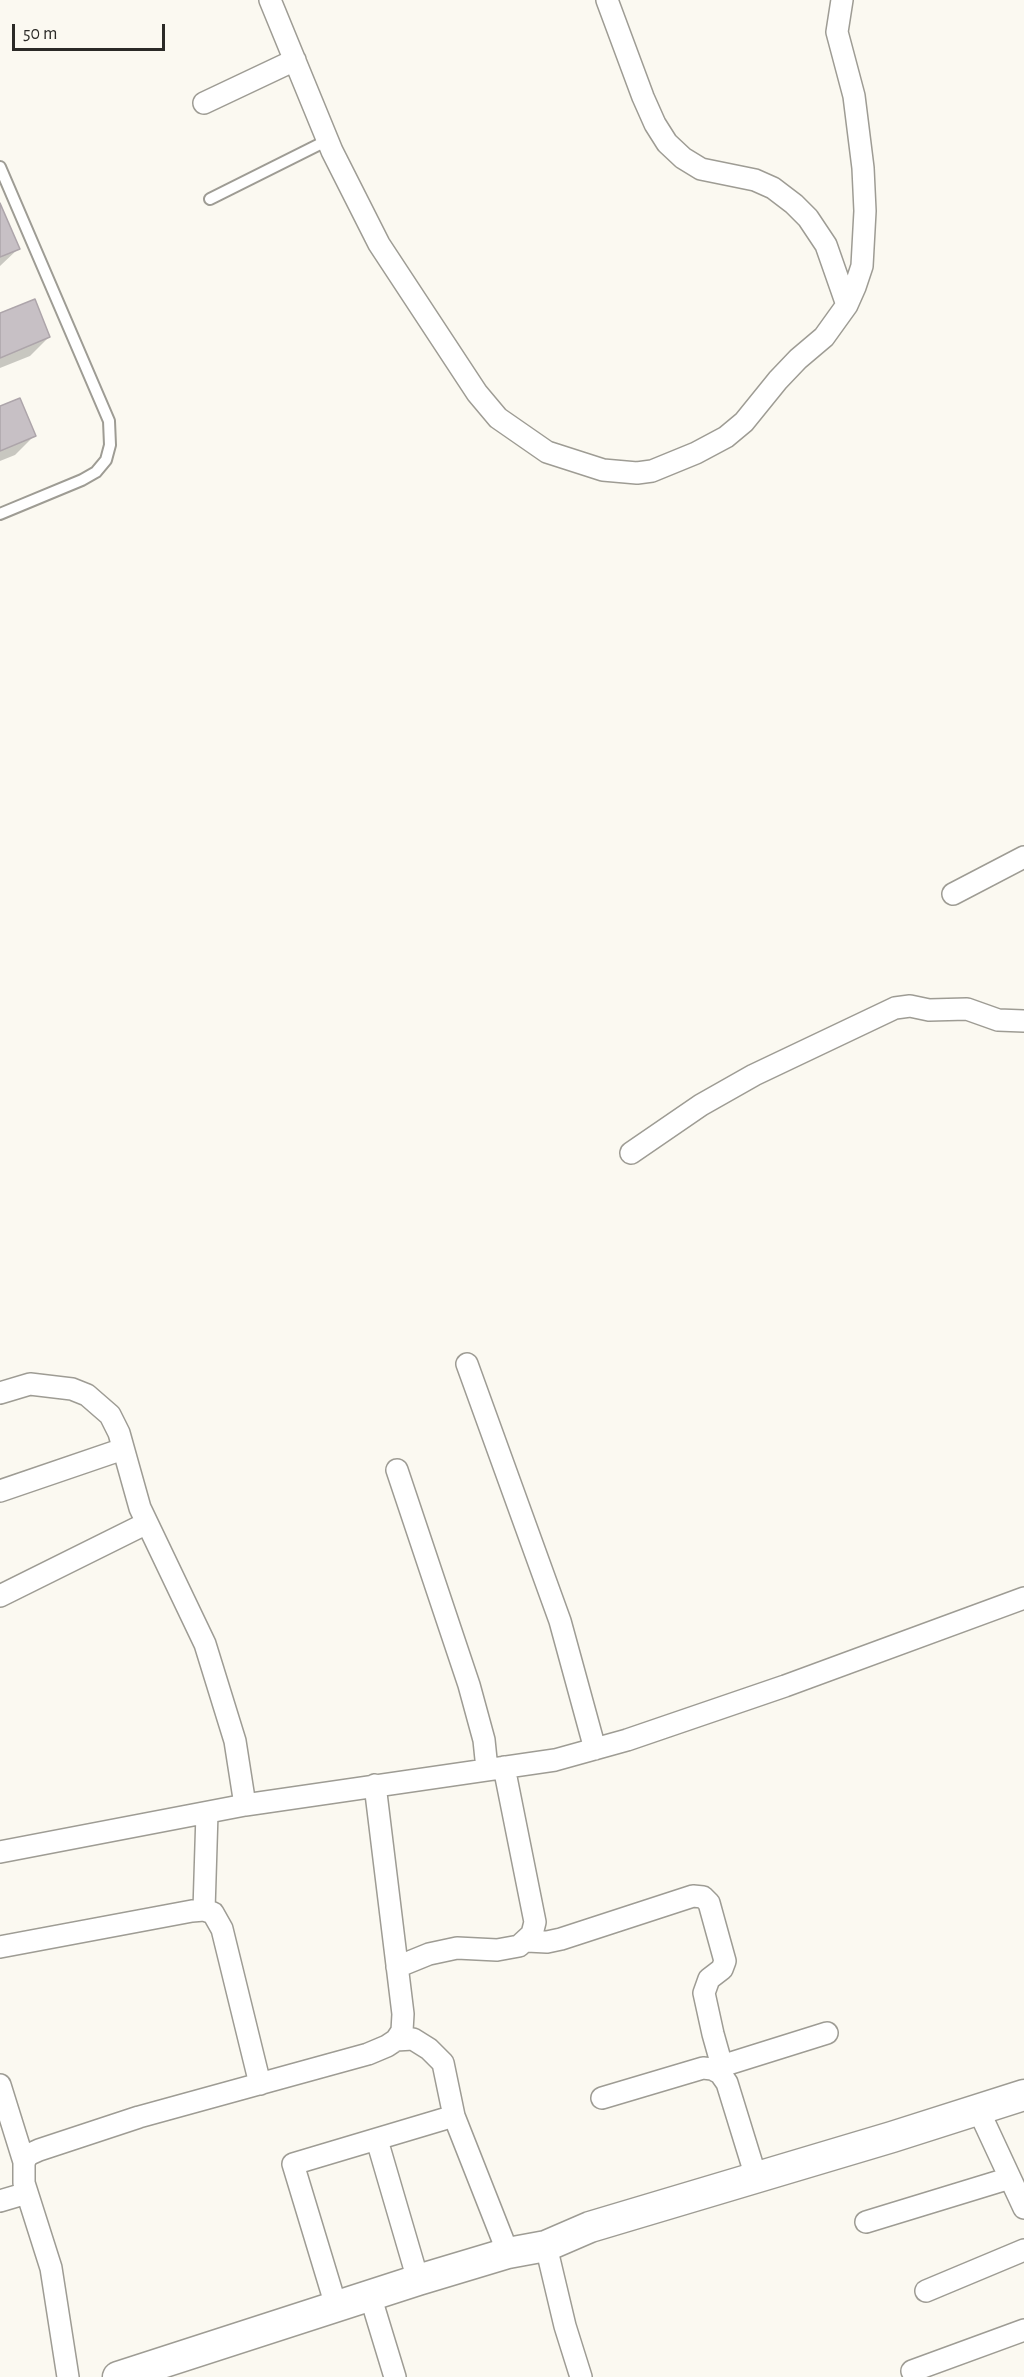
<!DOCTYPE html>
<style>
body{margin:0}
#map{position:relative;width:1024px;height:2377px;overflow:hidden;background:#fbf9f1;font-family:"Alegreya Sans",sans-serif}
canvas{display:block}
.scale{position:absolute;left:12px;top:24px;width:153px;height:27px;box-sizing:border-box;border:3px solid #2b2a27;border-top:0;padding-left:8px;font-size:18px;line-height:21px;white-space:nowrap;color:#2b2a27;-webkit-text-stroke:4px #fbf9f1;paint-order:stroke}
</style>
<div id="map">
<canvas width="1024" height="2377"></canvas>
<div class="scale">50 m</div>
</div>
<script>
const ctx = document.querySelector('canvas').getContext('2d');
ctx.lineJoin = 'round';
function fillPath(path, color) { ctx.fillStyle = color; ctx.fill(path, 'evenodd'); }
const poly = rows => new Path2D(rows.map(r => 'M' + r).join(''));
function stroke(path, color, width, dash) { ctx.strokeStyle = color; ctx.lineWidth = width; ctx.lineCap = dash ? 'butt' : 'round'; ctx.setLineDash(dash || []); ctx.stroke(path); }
const shadow = poly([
 [0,214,18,249,0,266],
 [0,315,49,337,30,356,0,368],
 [0,408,34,436,15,455,0,461]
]);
const building = poly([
 [0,203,20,249,0,257,0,203],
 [35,299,50,337,0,358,0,313,35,299],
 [20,398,36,436,0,451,0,406,20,398]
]);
const lane = poly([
 [0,167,109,421,110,445,106,460,96,472,82,480,0,514],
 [210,199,328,140]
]);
const street = poly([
 [270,0,332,151,379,244,477,393,498,418,547,452,603,470,637,473,652,471,696,453,726,437,744,422,778,380,798,359,824,337,847,305,855,287,862,266,865,211,863,168,854,96,837,32,842,0],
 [607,0,643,97,655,124,667,143,683,158,701,169,755,180,773,188,794,204,808,218,826,245,847,305],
 [204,103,295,60],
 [953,894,1024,857],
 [631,1153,701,1105,754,1075,895,1008,910,1006,929,1010,967,1009,998,1020,1024,1021],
 [467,1364,560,1621,595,1749],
 [0,1393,30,1384,72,1389,87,1395,110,1415,119,1433,140,1508,205,1644,235,1741,245,1805],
 [397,1470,469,1685,484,1740,487,1769],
 [0,1491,123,1449],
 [0,1596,147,1523],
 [0,1852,245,1805,555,1760,627,1740,785,1686,1024,1598],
 [204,1910,207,1813],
 [527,1941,547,1942,561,1939,693,1896,703,1897,709,1903,725,1961,722,1969,709,1979,704,1993,713,2034,722,2066],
 [0,1947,192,1911,204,1910,213,1913,222,1929,260,2084],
 [397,1967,429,1954,457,1948,497,1950,519,1946,532,1934,535,1922,504,1767],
 [396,2040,413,2039,429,2049,443,2063,454,2116,508,2253],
 [712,2069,827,2033],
 [0,2085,24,2162],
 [602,2098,703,2068,712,2069,720,2073,727,2083,756,2177],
 [978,2109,1024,2208],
 [377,2140,418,2280],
 [0,2201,27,2193],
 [866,2222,1010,2178],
 [546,2246,565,2326,581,2377],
 [926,2291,1024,2250],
 [370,2295,395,2377],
 [336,2306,293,2164,454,2116],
 [912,2371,1024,2330],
 [68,2377,51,2268,24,2183,24,2162,28,2155,39,2150,139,2117,368,2054,387,2046,396,2040,402,2031,403,2014,375,1785]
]);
const secondary = poly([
 [118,2377,418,2280,508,2253,546,2246,590,2227,892,2137,1024,2095]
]);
fillPath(shadow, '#0003');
fillPath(building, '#c7c0c5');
stroke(building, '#ada5aa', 1.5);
stroke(lane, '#9e9c94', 14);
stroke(street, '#9e9c94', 24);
stroke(secondary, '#9e9c94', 33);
stroke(lane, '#fff', 10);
stroke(street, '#fff', 21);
stroke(secondary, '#fff', 30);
</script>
